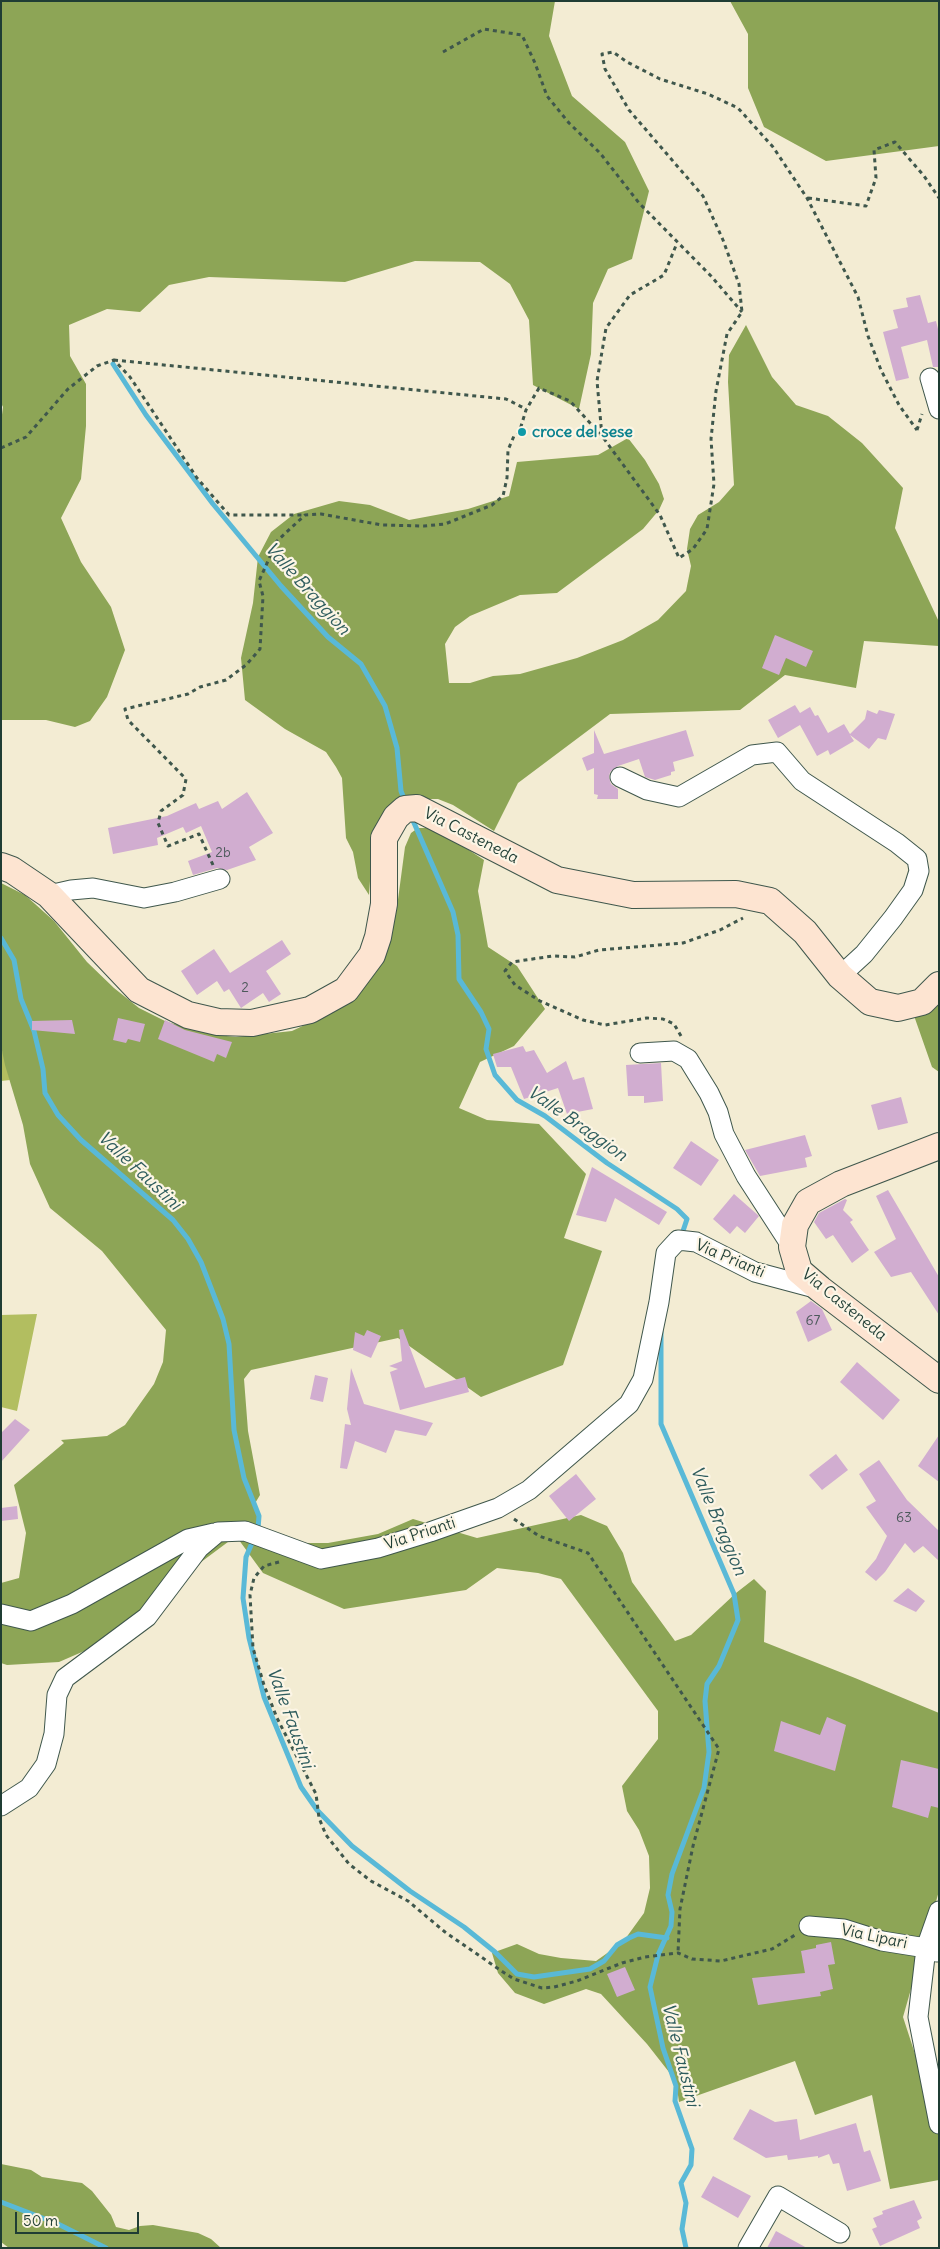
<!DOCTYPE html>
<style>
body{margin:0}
#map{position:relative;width:940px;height:2249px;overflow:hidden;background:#f3ecd3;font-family:Delius,sans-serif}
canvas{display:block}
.frame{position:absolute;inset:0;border:2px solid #1f3d34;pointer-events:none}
.scale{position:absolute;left:15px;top:2212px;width:124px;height:22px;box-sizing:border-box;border:2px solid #1f3d34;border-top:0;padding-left:6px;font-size:15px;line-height:18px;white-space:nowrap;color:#1f3d34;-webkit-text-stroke:4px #fcf5e5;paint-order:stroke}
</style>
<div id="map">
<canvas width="940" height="2249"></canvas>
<div class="frame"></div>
<div class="scale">50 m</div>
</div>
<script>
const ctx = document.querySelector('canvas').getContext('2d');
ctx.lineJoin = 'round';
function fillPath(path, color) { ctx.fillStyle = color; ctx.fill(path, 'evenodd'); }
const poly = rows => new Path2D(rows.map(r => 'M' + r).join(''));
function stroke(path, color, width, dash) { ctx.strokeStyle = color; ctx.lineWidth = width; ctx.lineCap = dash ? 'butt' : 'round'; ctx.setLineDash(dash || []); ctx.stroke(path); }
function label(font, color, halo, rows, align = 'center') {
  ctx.font = font + ' Delius,sans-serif'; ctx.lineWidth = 4.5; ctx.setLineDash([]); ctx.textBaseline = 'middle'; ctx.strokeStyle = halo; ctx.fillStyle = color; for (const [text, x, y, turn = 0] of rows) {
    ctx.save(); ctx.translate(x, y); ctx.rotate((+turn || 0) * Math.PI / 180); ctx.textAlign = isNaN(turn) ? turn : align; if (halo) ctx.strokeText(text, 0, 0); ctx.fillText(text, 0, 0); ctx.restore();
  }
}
const green = poly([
 [1,1045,10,1080,1,1081],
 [37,1314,17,1411,1,1407,1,1315]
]);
const forest = poly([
 [1,1,555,1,549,36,572,96,625,142,649,191,632,259,608,269,593,303,591,354,579,409,533,385,529,320,510,284,480,262,415,261,345,282,209,277,169,285,140,312,107,309,69,325,70,356,86,384,86,426,81,479,61,518,81,562,111,607,125,650,107,697,90,721,75,727,46,720,1,720,1,422,3,407,1,403],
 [730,1,939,1,939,146,826,161,764,127,748,88,748,34],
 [746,325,772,377,796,405,828,416,862,443,903,488,895,528,939,622,939,646,864,641,856,688,785,675,740,710,610,714,518,783,494,831,453,805,438,799,412,799,371,867,369,895,358,878,353,852,346,838,342,778,336,767,326,752,285,729,245,700,241,658,253,603,258,557,271,532,294,514,339,501,370,505,409,520,468,509,509,496,517,462,598,455,628,438,645,460,659,484,664,499,659,510,643,529,557,593,520,595,470,616,455,627,445,644,449,683,470,683,493,676,520,674,577,658,623,640,658,620,686,591,691,566,687,549,690,529,698,515,719,502,734,485,728,382,729,355],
 [418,828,431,828,440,831,484,860,478,891,488,947,517,966,545,1009,514,1046,480,1062,459,1108,487,1120,539,1124,586,1174,564,1238,602,1251,563,1365,481,1397,398,1338,251,1370,244,1379,248,1431,260,1495,254,1505,259,1516,260,1529,303,1543,328,1543,378,1534,413,1519,477,1538,581,1515,607,1526,623,1553,632,1582,675,1641,691,1635,736,1593,754,1579,766,1591,764,1642,855,1678,939,1713,939,1891,903,2017,939,2128,939,2180,890,2189,872,2095,815,2115,795,2061,679,2102,676,2081,647,2044,601,1994,586,1989,544,2004,515,1993,498,1973,492,1953,517,1944,539,1954,561,1958,596,1961,623,1942,644,1913,650,1888,649,1856,639,1830,627,1811,622,1786,658,1739,658,1711,561,1579,538,1573,497,1568,466,1590,344,1609,263,1573,236,1536,181,1577,128,1632,59,1662,7,1665,1,1663,1,1583,19,1578,26,1533,14,1485,64,1443,61,1440,107,1436,125,1425,154,1384,163,1362,166,1330,102,1251,50,1208,30,1164,23,1125,5,1065,1,1046,1,883,25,895,54,921,87,962,114,988,139,1008,167,1022,217,1035,236,1037,292,1031,326,1015,390,937,397,907,405,847,411,833],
 [939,988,939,1072,932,1067,912,1010],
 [1,2164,31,2170,42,2177,82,2183,92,2191,111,2215,116,2227,129,2230,140,2226,153,2225,198,2233,211,2239,221,2248,9,2248,1,2242]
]);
const stream = poly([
 [113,364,146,415,213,504,281,586,328,637,361,664,385,706,397,748,401,791,405,801],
 [411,816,453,912,458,935,459,979,481,1012,489,1029,486,1049,495,1075,517,1100,545,1116,607,1163,677,1209,687,1219,681,1237],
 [1,938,14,960,21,999,34,1031,43,1069,45,1093,58,1115,81,1140,173,1220,188,1239,201,1262,223,1319,229,1344,234,1430,244,1478,259,1516,258,1529,246,1557,243,1598,249,1638,264,1697,301,1787,317,1810,352,1846,410,1891,464,1927,495,1952,517,1974,534,1977,590,1969,604,1961,617,1945,629,1938,638,1934,667,1938],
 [661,1332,661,1424,734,1594,738,1620,719,1666,707,1684,705,1701,709,1752,704,1788,672,1874,668,1895,672,1912,671,1926,658,1955,650,1987,663,2048,676,2086,675,2101,692,2149,691,2165,681,2183,686,2203,682,2229,686,2248],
 [1,2202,58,2224,106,2248]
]);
const building = poly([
 [920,295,928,323,936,321,939,333,939,367,933,367,927,340,901,347,909,378,896,381,883,332,898,328,893,310,908,307,906,298],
 [775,635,813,651,806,667,786,658,779,675,762,668],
 [795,705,800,713,810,707,815,716,818,715,828,733,844,724,850,734,865,719,867,710,877,714,879,710,895,714,886,740,878,738,869,749,850,735,854,741,830,755,828,750,817,756,800,725,778,738,768,720],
 [594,730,604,754,686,730,694,756,673,762,675,771,671,772,671,775,655,780,645,777,639,759,618,766,610,772,609,777,611,784,618,789,618,799,597,799,598,795,594,794,594,768,587,771,582,758,594,753],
 [247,792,273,833,249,847,256,860,227,870,217,868,193,875,188,861,212,852,201,826,186,833,183,827,157,838,158,845,113,854,108,828,167,816,196,803,199,809,218,801,222,809],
 [282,940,291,954,266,971,281,994,269,1002,263,993,241,1008,229,989,224,992,217,981,197,995,181,971,214,949,230,973],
 [118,1018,145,1024,140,1042,128,1039,126,1043,113,1040],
 [72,1020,75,1034,32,1030,32,1021],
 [165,1020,185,1030,232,1042,226,1058,217,1054,214,1062,158,1039],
 [523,1046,526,1052,534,1050,547,1073,566,1061,573,1080,584,1077,593,1109,567,1114,558,1088,524,1099,511,1067,497,1067,493,1054],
 [661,1063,663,1101,644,1103,644,1096,628,1096,626,1065],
 [901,1097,908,1123,878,1130,871,1105],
 [805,1135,812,1156,805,1158,807,1167,760,1176,745,1150],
 [691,1141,719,1160,701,1186,673,1168],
 [592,1167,667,1212,659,1225,615,1198,606,1222,576,1215],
 [888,1190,939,1277,939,1315,911,1272,891,1277,874,1252,896,1239,876,1196],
 [734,1194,759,1216,745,1233,737,1226,730,1234,713,1219],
 [845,1199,847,1200,843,1210,853,1220,850,1222,869,1250,852,1263,833,1235,826,1239,814,1222,819,1213],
 [811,1301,822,1309,832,1330,808,1342,796,1312],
 [403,1329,425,1388,465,1377,469,1392,400,1410,390,1372,398,1369,389,1366,402,1361,399,1330],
 [367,1330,381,1336,371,1358,353,1350,355,1332,364,1336],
 [857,1362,900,1400,883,1420,840,1382],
 [351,1368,364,1404,433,1423,426,1436,395,1430,386,1453,355,1441,347,1469,340,1468,345,1424,351,1425,347,1409],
 [315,1375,328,1378,323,1402,310,1399],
 [15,1419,30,1430,1,1462,1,1433],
 [939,1435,939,1482,918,1466],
 [836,1454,848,1470,822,1490,809,1475],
 [879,1460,907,1500,939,1531,939,1561,923,1546,914,1553,905,1543,885,1572,876,1581,865,1572,876,1559,887,1536,866,1507,876,1501,859,1474],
 [576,1474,596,1499,569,1521,549,1496],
 [17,1506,18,1519,1,1521,1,1508],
 [908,1588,925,1601,916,1612,893,1601],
 [827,1717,846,1725,835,1771,774,1751,781,1721,820,1735],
 [901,1760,939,1769,939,1808,931,1806,928,1818,892,1807],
 [831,1942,835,1964,828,1965,833,1989,820,1992,821,1996,758,2005,752,1978,805,1973,801,1951,816,1948,816,1945],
 [625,1967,635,1990,617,1997,607,1974],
 [750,2109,775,2122,797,2119,800,2140,856,2123,864,2152,870,2150,881,2181,847,2191,839,2163,833,2164,829,2154,818,2158,818,2156,788,2160,787,2155,766,2158,733,2139],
 [713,2176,751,2196,738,2218,701,2197],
 [914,2200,922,2218,917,2221,920,2228,880,2246,872,2229,877,2227,873,2218,883,2214,882,2211],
 [776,2231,807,2248,767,2248]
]);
const path = poly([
 [443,52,484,29,522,35,535,63,547,96,569,123,600,153,639,203,711,276,742,312],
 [808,198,866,206,876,178,874,150,895,142,924,176,939,198],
 [114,360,506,399,526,409],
 [917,430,922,414],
 [602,436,597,381,606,328,630,295,664,275,677,243],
 [1,448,26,437,68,389,97,366,114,360,130,377,197,478,229,515,304,515],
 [213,865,199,834,168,846,158,823,161,811,183,795,186,779,128,720,125,709,188,694,200,687,226,680,246,665,260,649,263,596,259,581,277,541,305,515,321,514,382,525,424,526,445,524,492,505,503,496,507,478,508,450,514,436,519,433,526,410,539,388,570,401,602,436,660,515,679,558,693,549,707,529,714,484,711,439,716,391,727,334,742,312,739,284,723,240,703,196,629,110,605,69,602,54,613,52,627,62,660,79,708,94,738,108,773,147,807,198,858,297,868,336,881,370,899,405,917,430],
 [681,1036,674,1024,663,1019,647,1018,605,1025,583,1020,540,1001,515,985,505,971,512,962,553,956,575,957,599,950,683,943,720,930,743,918],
 [514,1519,539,1536,588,1553,719,1749,693,1846,680,1909,678,1953],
 [279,1562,264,1566,254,1578,250,1595,253,1648,264,1685,277,1718,316,1794,319,1818,326,1835,349,1864,371,1881,408,1901,445,1932,503,1972,514,1979,542,1988,554,1987,577,1981,622,1963,645,1957,678,1953,692,1959,721,1961,772,1949,795,1935]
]);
const street = poly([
 [930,378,939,409],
 [620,777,647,790,679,797,752,755,777,752,802,781,897,843,917,859,919,871,913,890,893,918,864,954,840,976],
 [49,895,71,890,93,888,144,898,175,892,220,879],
 [640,1053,674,1051,688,1059,709,1093,718,1112,724,1134,746,1176,792,1247],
 [1,1614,31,1621,72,1604,188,1539,214,1533],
 [1,1806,29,1788,46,1764,54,1734,57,1695,65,1678,147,1617,199,1548,218,1532,245,1531,321,1559,378,1548,430,1532,498,1508,529,1490,629,1404,643,1379,659,1302,666,1253,678,1240,696,1242,755,1272,815,1288],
 [939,1911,926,1948,918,2017,939,2124],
 [809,1926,844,1929,882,1941,926,1948,937,1952],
 [748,2248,778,2196,840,2233]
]);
const secondary = poly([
 [1,866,12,870,49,895,139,990,188,1015,218,1022,252,1023,310,1010,346,990,372,955,378,937,384,904,384,838,396,817,405,809,417,808,557,880,633,895,736,894,770,901,805,932,840,976,870,1002,898,1008,922,1002,939,985],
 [939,1146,841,1184,808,1202,795,1225,792,1247,799,1271,820,1289,939,1380]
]);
const markers = [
 [522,432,5,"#0f9aa8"]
];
const numberNames = [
 ["2b",223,853],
 ["2",245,988],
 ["67",813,1321],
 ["63",904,1518]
];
const cultureNames = [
 ["croce del sese",532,432]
];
const streetNames = [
 ["Via Casteneda",471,836,27],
 ["Via Prianti",730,1259,23],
 ["Via Casteneda",844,1305,39],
 ["Via Prianti",420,1534,-18],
 ["Via Lipari",874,1937,12]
];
const waterNames = [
 ["Valle Braggion",307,589,48],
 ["Valle Braggion",577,1124,35],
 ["Valle Faustini",139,1171,43],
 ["Valle Braggion",718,1521,67],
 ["Valle Faustini",290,1718,70],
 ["Valle Faustini",680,2055,76]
];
fillPath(green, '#b2be60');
fillPath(forest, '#8da556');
stroke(stream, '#59b9d7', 5);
fillPath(building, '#d1add0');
stroke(street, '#3f574c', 21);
stroke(secondary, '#3f574c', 28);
stroke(path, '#3f574c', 3, [4, 4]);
stroke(street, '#fff', 19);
stroke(secondary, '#fde4d1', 26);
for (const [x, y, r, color] of markers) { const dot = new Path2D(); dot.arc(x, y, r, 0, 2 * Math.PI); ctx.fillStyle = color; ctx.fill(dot); stroke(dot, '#fcf5e5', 2); }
label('14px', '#4c595b', null, numberNames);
label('bold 16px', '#0d838f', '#fcf5e5', cultureNames, 'left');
label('16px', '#1f3d34', '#fcf5e5', streetNames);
label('italic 18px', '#2e5c5d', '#fcf5e5', waterNames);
</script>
